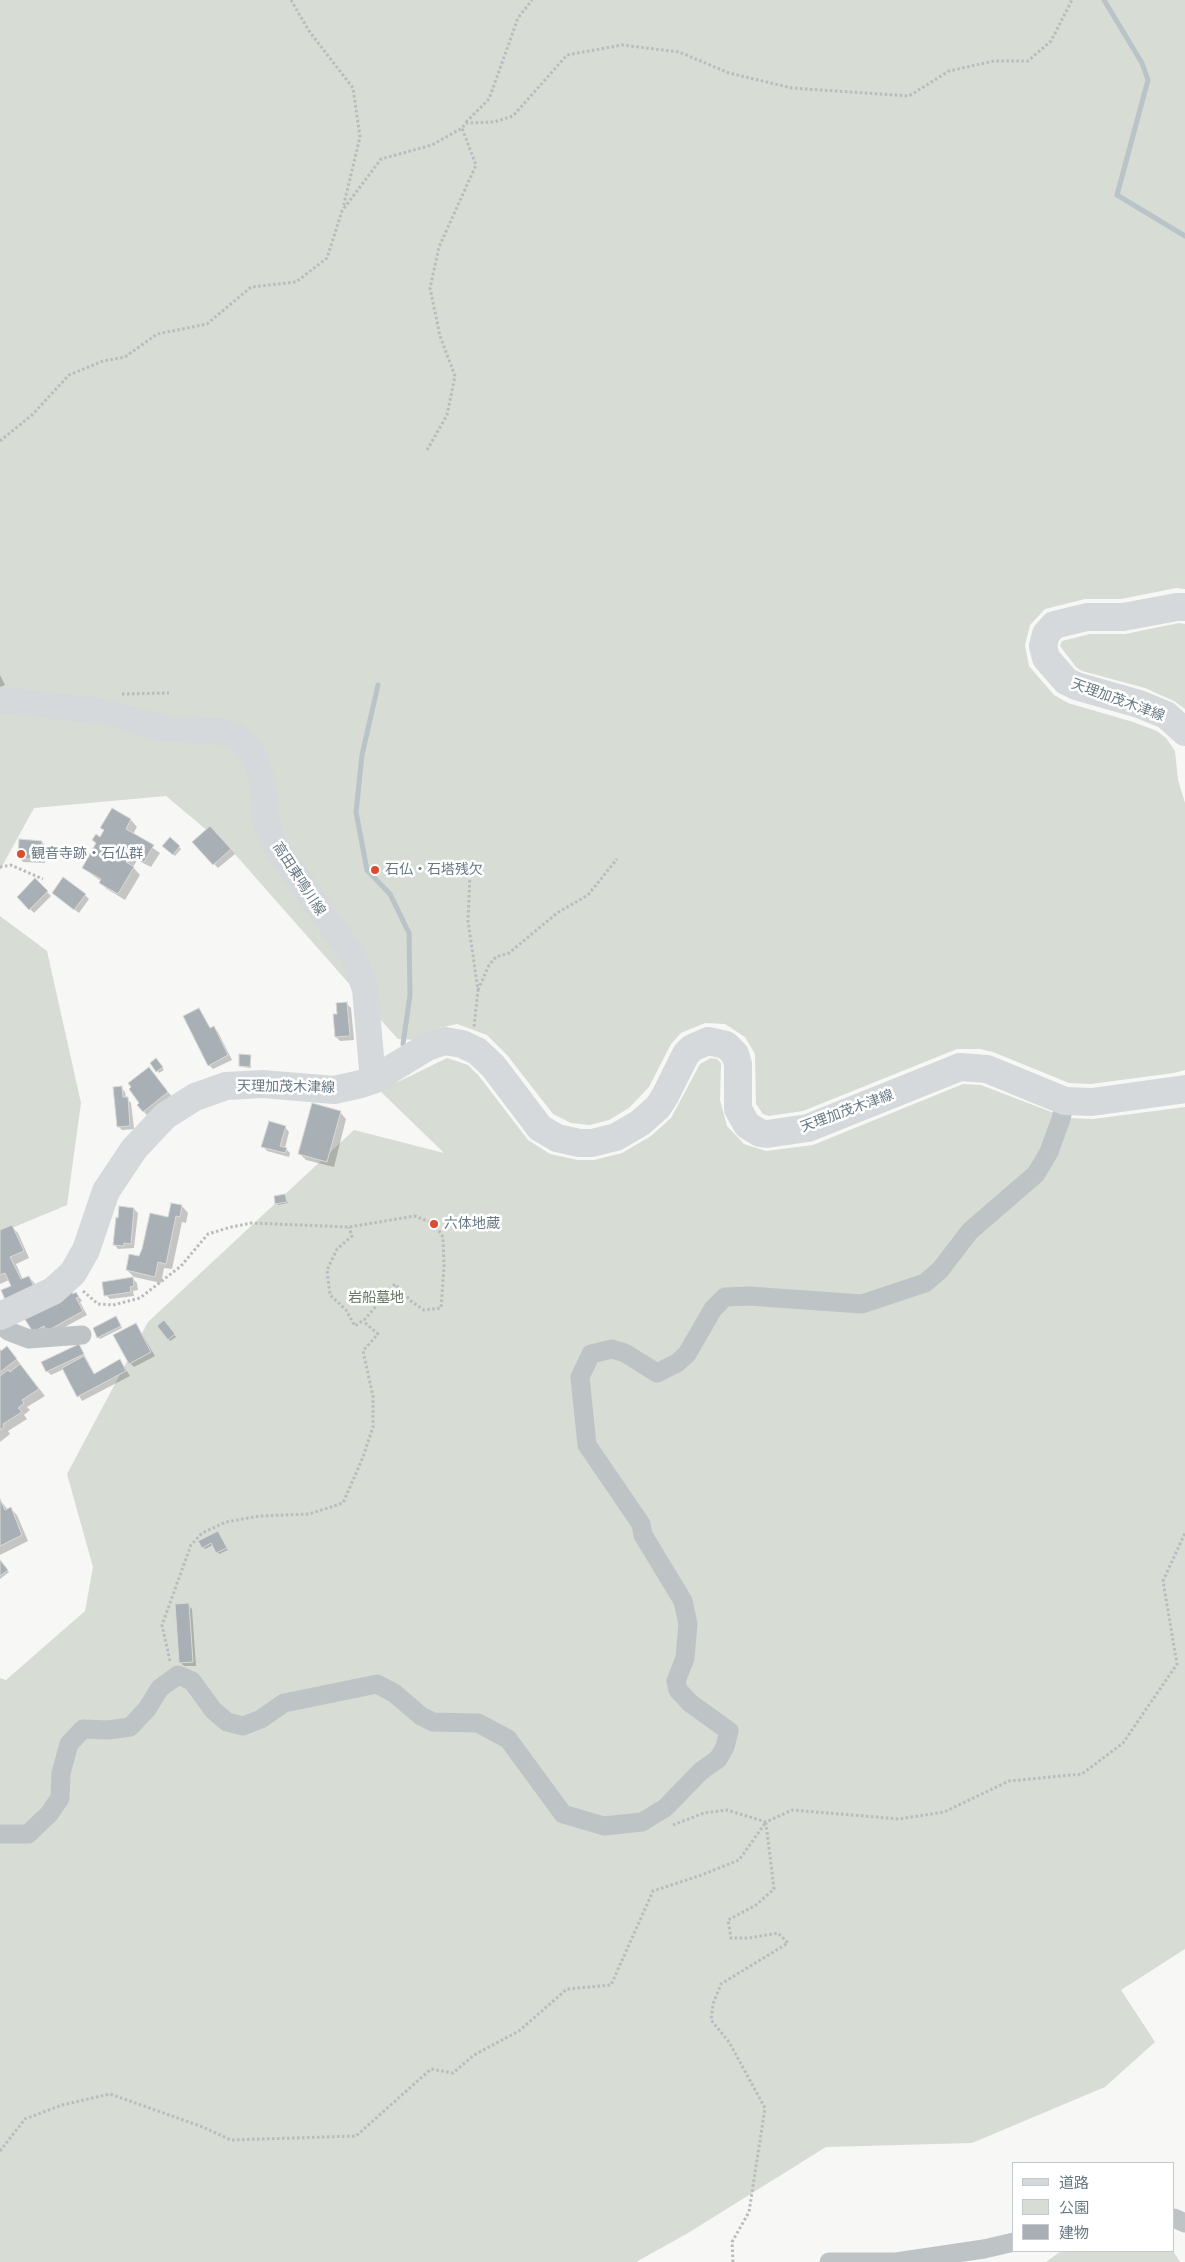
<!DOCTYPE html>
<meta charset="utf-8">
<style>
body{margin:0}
#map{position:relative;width:1185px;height:2262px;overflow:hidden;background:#f7f7f5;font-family:Inter,"Noto Sans JP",sans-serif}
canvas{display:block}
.legend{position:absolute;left:1012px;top:2162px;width:162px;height:90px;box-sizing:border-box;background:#fff;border:1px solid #c3c9ce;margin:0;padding:6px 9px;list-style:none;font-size:15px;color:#687984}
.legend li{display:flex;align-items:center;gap:10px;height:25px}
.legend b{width:25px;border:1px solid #c3c9ce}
</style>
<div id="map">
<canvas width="1185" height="2262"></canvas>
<ul class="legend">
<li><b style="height:6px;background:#d5d9dc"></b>道路</li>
<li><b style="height:14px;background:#d7dcd4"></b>公園</li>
<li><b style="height:14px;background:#a8b0b5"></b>建物</li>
</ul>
</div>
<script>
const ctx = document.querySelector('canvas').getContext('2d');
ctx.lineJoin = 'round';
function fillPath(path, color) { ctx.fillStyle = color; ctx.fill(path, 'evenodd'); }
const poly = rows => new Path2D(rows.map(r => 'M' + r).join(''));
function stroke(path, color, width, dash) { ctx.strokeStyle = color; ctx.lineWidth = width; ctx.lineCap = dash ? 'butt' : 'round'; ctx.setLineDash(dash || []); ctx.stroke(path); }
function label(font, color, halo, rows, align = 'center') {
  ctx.font = font + ' Inter,"Noto Sans JP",sans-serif'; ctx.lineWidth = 5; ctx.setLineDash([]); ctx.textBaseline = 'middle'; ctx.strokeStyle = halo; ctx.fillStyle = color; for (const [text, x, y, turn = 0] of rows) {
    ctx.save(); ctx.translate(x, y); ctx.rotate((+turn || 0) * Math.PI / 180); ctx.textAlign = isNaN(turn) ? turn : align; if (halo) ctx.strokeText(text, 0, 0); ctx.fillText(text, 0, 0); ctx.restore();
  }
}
const green = poly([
 [0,0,1185,0,1185,589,1176,588,1121,599,1085,599,1045,609,1030,625,1025,645,1029,666,1054,695,1068,703,1133,722,1157,731,1166,738,1175,751,1178,780,1185,803,1185,1070,1174,1073,1091,1084,1069,1083,993,1052,980,1049,957,1049,803,1111,769,1116,763,1114,756,1104,755,1054,745,1037,725,1024,705,1023,681,1033,671,1044,649,1087,629,1108,609,1120,590,1125,571,1123,553,1114,507,1055,487,1035,457,1024,439,1028,418,1040,398,1039,377,1016,285,841,276,820,263,752,167,719,0,690],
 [1179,623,1185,624,1185,709,1174,701,1145,688,1082,671,1076,667,1060,646,1062,641,1090,634,1125,634],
 [0,712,99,722,218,743,230,747,243,761,343,962,352,987,233,852,166,796,34,808,0,870],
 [0,916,47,951,81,1103,67,1205,0,1233],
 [447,1058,468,1065,479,1076,528,1140,550,1154,578,1160,594,1160,622,1153,651,1136,671,1118,700,1064,711,1058,717,1059,721,1063,720,1100,727,1126,744,1144,766,1151,813,1145,963,1084,981,1085,1067,1118,1093,1119,1185,1107,1185,1949,1121,1990,1155,2042,1105,2087,972,2143,826,2147,688,2233,636,2262,0,2262,0,1678,6,1680,85,1611,93,1567,67,1474,148,1322,354,1130,444,1153,377,1088,400,1081],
 [1061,2251,1173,2251,1180,2262,1046,2262]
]);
const shadow = poly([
 [0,675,5,685,0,687],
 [112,810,131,820,137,827,133,834,160,853,151,867,137,860,133,867,140,875,125,900,107,889,100,883,101,881,83,868,105,831],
 [210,827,235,854,218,868,194,842],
 [170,839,181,849,175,856,164,846],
 [42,842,46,846,45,863,23,862,19,858],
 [35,880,51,896,34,913,18,897],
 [53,893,85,895,89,899,79,913],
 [347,1004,351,1008,354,1040,340,1041,336,1037,339,1015],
 [199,1009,211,1029,214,1028,218,1032,232,1060,213,1069,209,1065],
 [250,1056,251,1068,242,1067,240,1066],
 [158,1062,164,1070,159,1073,152,1063],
 [153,1073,172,1097,148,1116,144,1112],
 [121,1087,125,1092,126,1098,131,1103,134,1129,122,1130,118,1126],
 [340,1112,346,1119,334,1167,306,1160,300,1154],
 [285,1127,289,1132,285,1148,290,1153,289,1157,267,1151,263,1146],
 [285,1195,288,1203,278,1205,277,1203],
 [182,1206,188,1213,186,1223,182,1222,172,1269,164,1268,161,1283,134,1277,127,1270,140,1258,169,1218],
 [134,1209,138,1213,134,1248,118,1249,114,1244],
 [11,1226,18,1233,29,1258,16,1264,23,1280,29,1277,35,1284,41,1295,12,1286,9,1280,0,1284,0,1231],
 [133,1279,137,1283,138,1290,133,1291,134,1296,110,1299,106,1295],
 [72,1293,80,1298,82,1301,80,1302,87,1315,52,1334,34,1331],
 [118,1319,122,1328,100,1339,98,1337],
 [136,1324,155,1356,134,1367,130,1363],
 [166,1324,176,1337,170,1341,168,1339],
 [79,1345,95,1375,120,1360,130,1376,82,1401,64,1369,51,1375,47,1371],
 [0,1350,2,1352,11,1352,45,1396,27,1407,30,1410,24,1415,27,1419,8,1431,10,1434,0,1442],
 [0,1500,8,1510,11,1509,17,1515,28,1541,0,1555],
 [218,1532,228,1550,219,1554,213,1545,205,1549,203,1547],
 [0,1561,9,1572,0,1579],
 [188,1605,192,1609,196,1666,184,1666,180,1662]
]);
const stream = poly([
 [1104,0,1142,63,1148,80,1117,195,1185,236],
 [378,685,362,755,356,812,367,870,390,894,409,933,410,995,403,1044]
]);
const building = poly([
 [112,808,131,819,126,829,154,845,144,862,131,854,126,862,134,867,118,894,99,883,101,879,82,868,96,843,92,840,96,834,100,837,104,830,100,828,112,808],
 [210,826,231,849,213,865,192,842,210,826],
 [170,837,180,846,173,855,162,846,170,837],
 [19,839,42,841,41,860,18,858,19,839],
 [63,877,86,894,74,910,52,893,63,877],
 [35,878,48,891,29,910,17,897,35,878],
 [347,1002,350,1036,335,1037,333,1014,337,1014,336,1003,347,1002],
 [199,1008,210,1028,214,1026,228,1055,208,1066,183,1016,199,1008],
 [239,1054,251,1055,250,1067,239,1066,239,1054],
 [156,1058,163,1067,156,1072,150,1063,156,1058],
 [149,1067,168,1092,143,1112,137,1105,139,1103,129,1089,131,1087,128,1083,149,1067],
 [122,1086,123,1097,128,1097,130,1126,117,1127,113,1087,122,1086],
 [312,1103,341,1111,327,1162,298,1154,312,1103],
 [269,1121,286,1126,280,1146,287,1148,285,1153,261,1147,269,1121],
 [285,1194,287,1202,275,1204,274,1196,285,1194],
 [171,1203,182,1205,180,1217,176,1216,166,1264,158,1262,155,1277,126,1270,129,1254,139,1256,142,1249,150,1213,168,1217,171,1203],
 [119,1206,134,1208,131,1244,124,1243,124,1246,113,1245,116,1217,118,1218,119,1206],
 [12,1225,24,1251,10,1257,21,1279,29,1276,35,1289,6,1302,1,1290,11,1286,5,1273,0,1275,0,1230,12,1225],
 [133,1277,134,1286,130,1287,131,1292,104,1296,102,1282,133,1277],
 [72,1291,73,1294,76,1292,79,1297,76,1298,83,1311,47,1331,44,1326,33,1332,24,1318,72,1291],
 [116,1316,121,1326,97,1338,93,1328,116,1316],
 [164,1320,175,1334,168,1340,157,1326,164,1320],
 [136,1323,151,1352,129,1364,113,1335,136,1323],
 [79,1344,84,1354,46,1372,41,1362,79,1344],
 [7,1346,17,1359,0,1372,0,1349,1,1351,7,1346],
 [84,1356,94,1374,120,1359,126,1371,77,1397,62,1368,84,1356],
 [20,1364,39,1389,22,1400,24,1403,18,1408,22,1412,3,1424,4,1427,0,1430,0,1376,8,1370,10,1372,20,1364],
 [0,1499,5,1510,11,1507,22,1535,0,1546,0,1499],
 [218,1531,227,1548,216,1553,211,1543,202,1548,198,1541,218,1531],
 [0,1560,8,1570,0,1576,0,1560],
 [189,1603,193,1662,179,1663,175,1604,189,1603]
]);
const path = poly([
 [291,0,309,31,353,88,360,137,343,208],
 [466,122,489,99,518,18,532,0],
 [0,441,32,415,69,375,103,361,125,357,157,334,207,324,251,287,296,282,327,258,342,211,381,159,432,145,462,128,466,123,494,122,513,116,567,55,622,45,679,52,729,73,792,88,909,96,949,71,994,61,1028,61,1051,41,1072,0],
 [427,450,447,415,455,376,440,336,430,288,439,247,476,165,462,128],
 [122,694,169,693],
 [0,867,11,865,43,879],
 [470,875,468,921,478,990,474,1027],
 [478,990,489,965,496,957,509,953,557,913,588,895,617,859],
 [83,1291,98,1304,113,1305,140,1298,181,1266,208,1234,231,1227,251,1223,349,1227,415,1216,434,1224,443,1237,444,1267,441,1308,424,1310,411,1301,395,1284,365,1319,355,1326,346,1310,330,1295,327,1270,337,1249,352,1236,349,1227],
 [170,1661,162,1625,191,1545,202,1533,226,1522,260,1516,309,1514,343,1503,363,1457,373,1427,373,1396,363,1351,378,1334,363,1321],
 [673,1825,704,1813,727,1810,766,1822,792,1810,899,1819,944,1812,1009,1781,1082,1774,1123,1743,1177,1664,1163,1581,1185,1533],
 [0,2151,25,2119,62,2105,110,2094,203,2127,231,2140,356,2136,431,2069,453,2073,474,2055,519,2031,567,1989,611,1985,653,1891,699,1876,739,1860,766,1822],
 [733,2262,732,2242,749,2212,765,2108,729,2042,711,2020,713,2004,721,1984,788,1943,778,1933,749,1938,731,1938,728,1920,756,1905,774,1889,766,1823]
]);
const street = poly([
 [1,1315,8,1331,29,1339,82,1335],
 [0,1834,28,1834,49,1814,60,1798,61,1773,69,1744,83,1729,108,1730,130,1727,147,1709,160,1688,178,1675,192,1681,213,1710,227,1722,243,1726,261,1719,284,1703,377,1684,394,1693,421,1716,433,1722,478,1723,508,1739,563,1814,604,1826,642,1822,665,1808,701,1771,718,1759,725,1747,729,1731,690,1703,678,1690,676,1681,685,1658,688,1624,683,1601,643,1535,641,1524,587,1445,580,1377,591,1354,612,1349,625,1353,657,1373,677,1363,687,1354,713,1309,725,1297,749,1296,862,1304,925,1283,940,1270,970,1231,1036,1174,1049,1152,1061,1119,1065,1101],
 [1174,2218,1185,2223],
 [829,2262,896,2262,984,2249,1014,2242]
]);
const secondary = poly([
 [0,700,101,711,166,729,219,731,236,737,243,742,254,756,263,784,266,823,275,846,353,956,365,989,373,1080]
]);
const primary = poly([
 [1185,607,1177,607,1123,617,1087,617,1054,625,1046,634,1043,646,1046,658,1066,681,1076,686,1139,704,1166,715,1185,732],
 [0,1316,53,1291,73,1273,86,1250,106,1191,134,1149,165,1116,195,1097,226,1086,263,1084,334,1090,361,1084,373,1080,427,1047,445,1041,462,1044,477,1051,493,1066,540,1128,557,1138,579,1143,592,1143,616,1137,640,1123,658,1107,665,1096,686,1054,692,1048,708,1041,726,1045,735,1054,738,1064,738,1109,747,1125,760,1133,767,1134,808,1128,960,1067,987,1069,1065,1101,1092,1102,1185,1089]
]);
const markers = [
 [21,854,5,"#dc4c30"],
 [375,870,5,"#dc4c30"],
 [434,1224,5,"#dc4c30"]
];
const streetNames = [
 ["天理加茂木津線",1118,700,20],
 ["高田東鳴川線",299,879,57],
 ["天理加茂木津線",286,1087,1],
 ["天理加茂木津線",847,1111,-20]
];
const poiNames = [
 ["観音寺跡・石仏群",31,854],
 ["石仏・石塔残欠",385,870],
 ["六体地蔵",444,1224]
];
const parkNames = [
 ["岩船墓地",376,1298]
];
fillPath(green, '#d7dcd4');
fillPath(shadow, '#0003');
stroke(stream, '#b8c4c8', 5);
fillPath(building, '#a8b0b5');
stroke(building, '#d9d9d7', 1);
stroke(path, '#b9bcbe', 3, [2.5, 2.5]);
stroke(street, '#bec3c6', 19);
stroke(secondary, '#d5d9dc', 26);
stroke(primary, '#d5d9dc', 28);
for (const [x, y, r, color] of markers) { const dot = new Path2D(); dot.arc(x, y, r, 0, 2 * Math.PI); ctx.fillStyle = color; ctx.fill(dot); stroke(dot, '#fff', 2); }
label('14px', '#687984', '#fff', streetNames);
label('14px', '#687984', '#fff', poiNames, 'left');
label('14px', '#677762', '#fff', parkNames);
</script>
